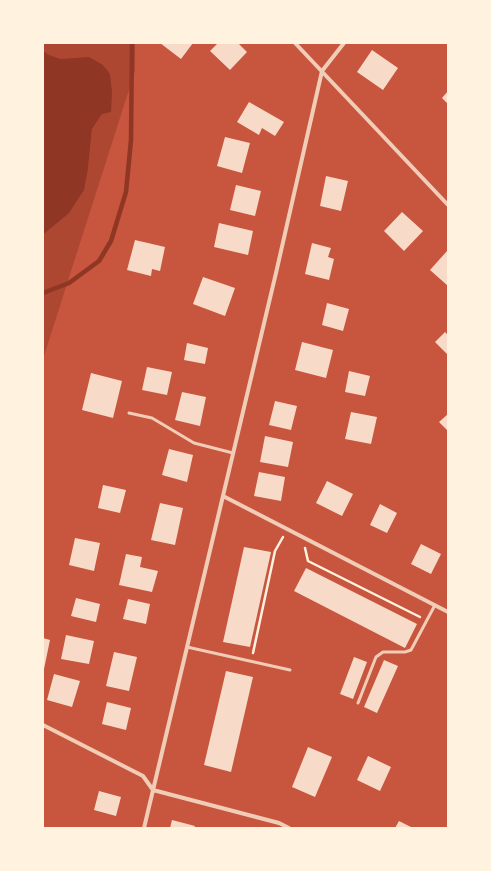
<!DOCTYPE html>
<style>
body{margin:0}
#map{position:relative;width:491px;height:871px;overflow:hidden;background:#c8553d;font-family:Arial,sans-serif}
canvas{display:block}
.frame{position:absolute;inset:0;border:44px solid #fff3e0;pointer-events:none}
</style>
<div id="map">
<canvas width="491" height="871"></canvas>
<div class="frame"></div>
</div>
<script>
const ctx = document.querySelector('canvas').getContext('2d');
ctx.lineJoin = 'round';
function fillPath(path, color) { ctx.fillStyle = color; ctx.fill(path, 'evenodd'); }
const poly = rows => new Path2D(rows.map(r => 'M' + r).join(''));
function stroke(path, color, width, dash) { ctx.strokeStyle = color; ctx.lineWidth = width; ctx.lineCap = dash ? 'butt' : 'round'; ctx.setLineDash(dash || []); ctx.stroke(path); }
const green = poly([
 [43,43,135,43,135,71,43,359,43,236,88,169,92,129,102,114,74,59,61,59,48,55,43,51]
]);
const water = poly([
 [43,51,49,55,61,59,89,57,103,65,110,74,112,92,111,112,102,114,92,129,88,169,84,190,69,213,45,233,43,236]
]);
const stream = poly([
 [43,293,69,283,99,261,111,241,126,192,131,140,132,43]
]);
const building = poly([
 [160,43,193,43,181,59],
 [218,43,238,43,247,52,230,70,210,51],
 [372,50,398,68,383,90,357,72],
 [448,91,448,104,442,98],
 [249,102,284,122,275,136,262,128,259,135,237,122],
 [225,137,250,143,242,173,217,166],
 [326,176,348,181,341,211,320,206],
 [236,185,261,191,255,216,230,210],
 [402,212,423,231,404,251,384,231],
 [219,223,253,231,248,255,214,247],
 [135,240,165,247,160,271,152,269,151,276,127,270],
 [312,243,331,248,328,257,334,259,329,280,305,274],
 [447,251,448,252,448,286,430,270],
 [203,277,235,288,225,316,193,304],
 [327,303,349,309,343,331,322,325],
 [445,332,448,335,448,355,435,342],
 [302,342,333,350,326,378,295,370],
 [187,343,208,348,205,364,184,360],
 [147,367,172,372,167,395,142,390],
 [349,371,370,376,365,396,345,392],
 [91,373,122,381,113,418,82,410],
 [182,392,206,397,200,426,175,420],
 [275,401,297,406,291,430,269,425],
 [351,412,377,417,371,444,345,439],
 [448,414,448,431,439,422],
 [265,436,293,442,288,467,260,462],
 [169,449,193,455,187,482,162,475],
 [259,472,285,477,281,501,254,496],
 [327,481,353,494,342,516,316,503],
 [103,485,126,490,120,513,98,508],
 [160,503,183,508,175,545,151,540],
 [380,504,397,513,387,533,370,525],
 [75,538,100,543,94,571,69,565],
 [421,544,441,554,431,574,411,564],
 [244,547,271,552,250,647,223,642],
 [126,554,142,557,140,567,158,571,152,592,119,585],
 [306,568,417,624,405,648,294,591],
 [76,598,100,604,96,622,71,616],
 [128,599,150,604,146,624,123,619],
 [66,635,94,641,89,664,61,659],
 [43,638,50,640,44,669,43,668],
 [114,652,137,657,129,691,106,686],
 [354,657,367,662,353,699,340,694],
 [384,660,398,666,377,713,364,707],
 [226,671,253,677,231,772,204,765],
 [54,674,80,681,72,707,47,700],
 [107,702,131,708,126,730,102,724],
 [308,747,332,757,315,797,292,787],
 [368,756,391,767,380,791,357,780],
 [99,791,121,797,116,816,94,810],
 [172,820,195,826,194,828,170,828],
 [399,821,413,828,395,828]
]);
const path = poly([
 [305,548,308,561,420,617],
 [253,653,275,551,283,537]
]);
const service = poly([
 [129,413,152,418,194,443,233,453],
 [187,647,290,670],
 [358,703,376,657,383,652,405,652,411,650,435,605]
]);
const minor = poly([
 [295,43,448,205],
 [223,496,448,612],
 [43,725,143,776,153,790],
 [153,790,279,823,289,828],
 [144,828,276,273,322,71,344,43]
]);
fillPath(green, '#ae4732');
fillPath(water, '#8f3625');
stroke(stream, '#8f3625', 4.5);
fillPath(building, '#f7dbc8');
stroke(path, '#fff3e0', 2.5);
stroke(service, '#f1ccb7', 3);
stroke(minor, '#f1ccb7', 4);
</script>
